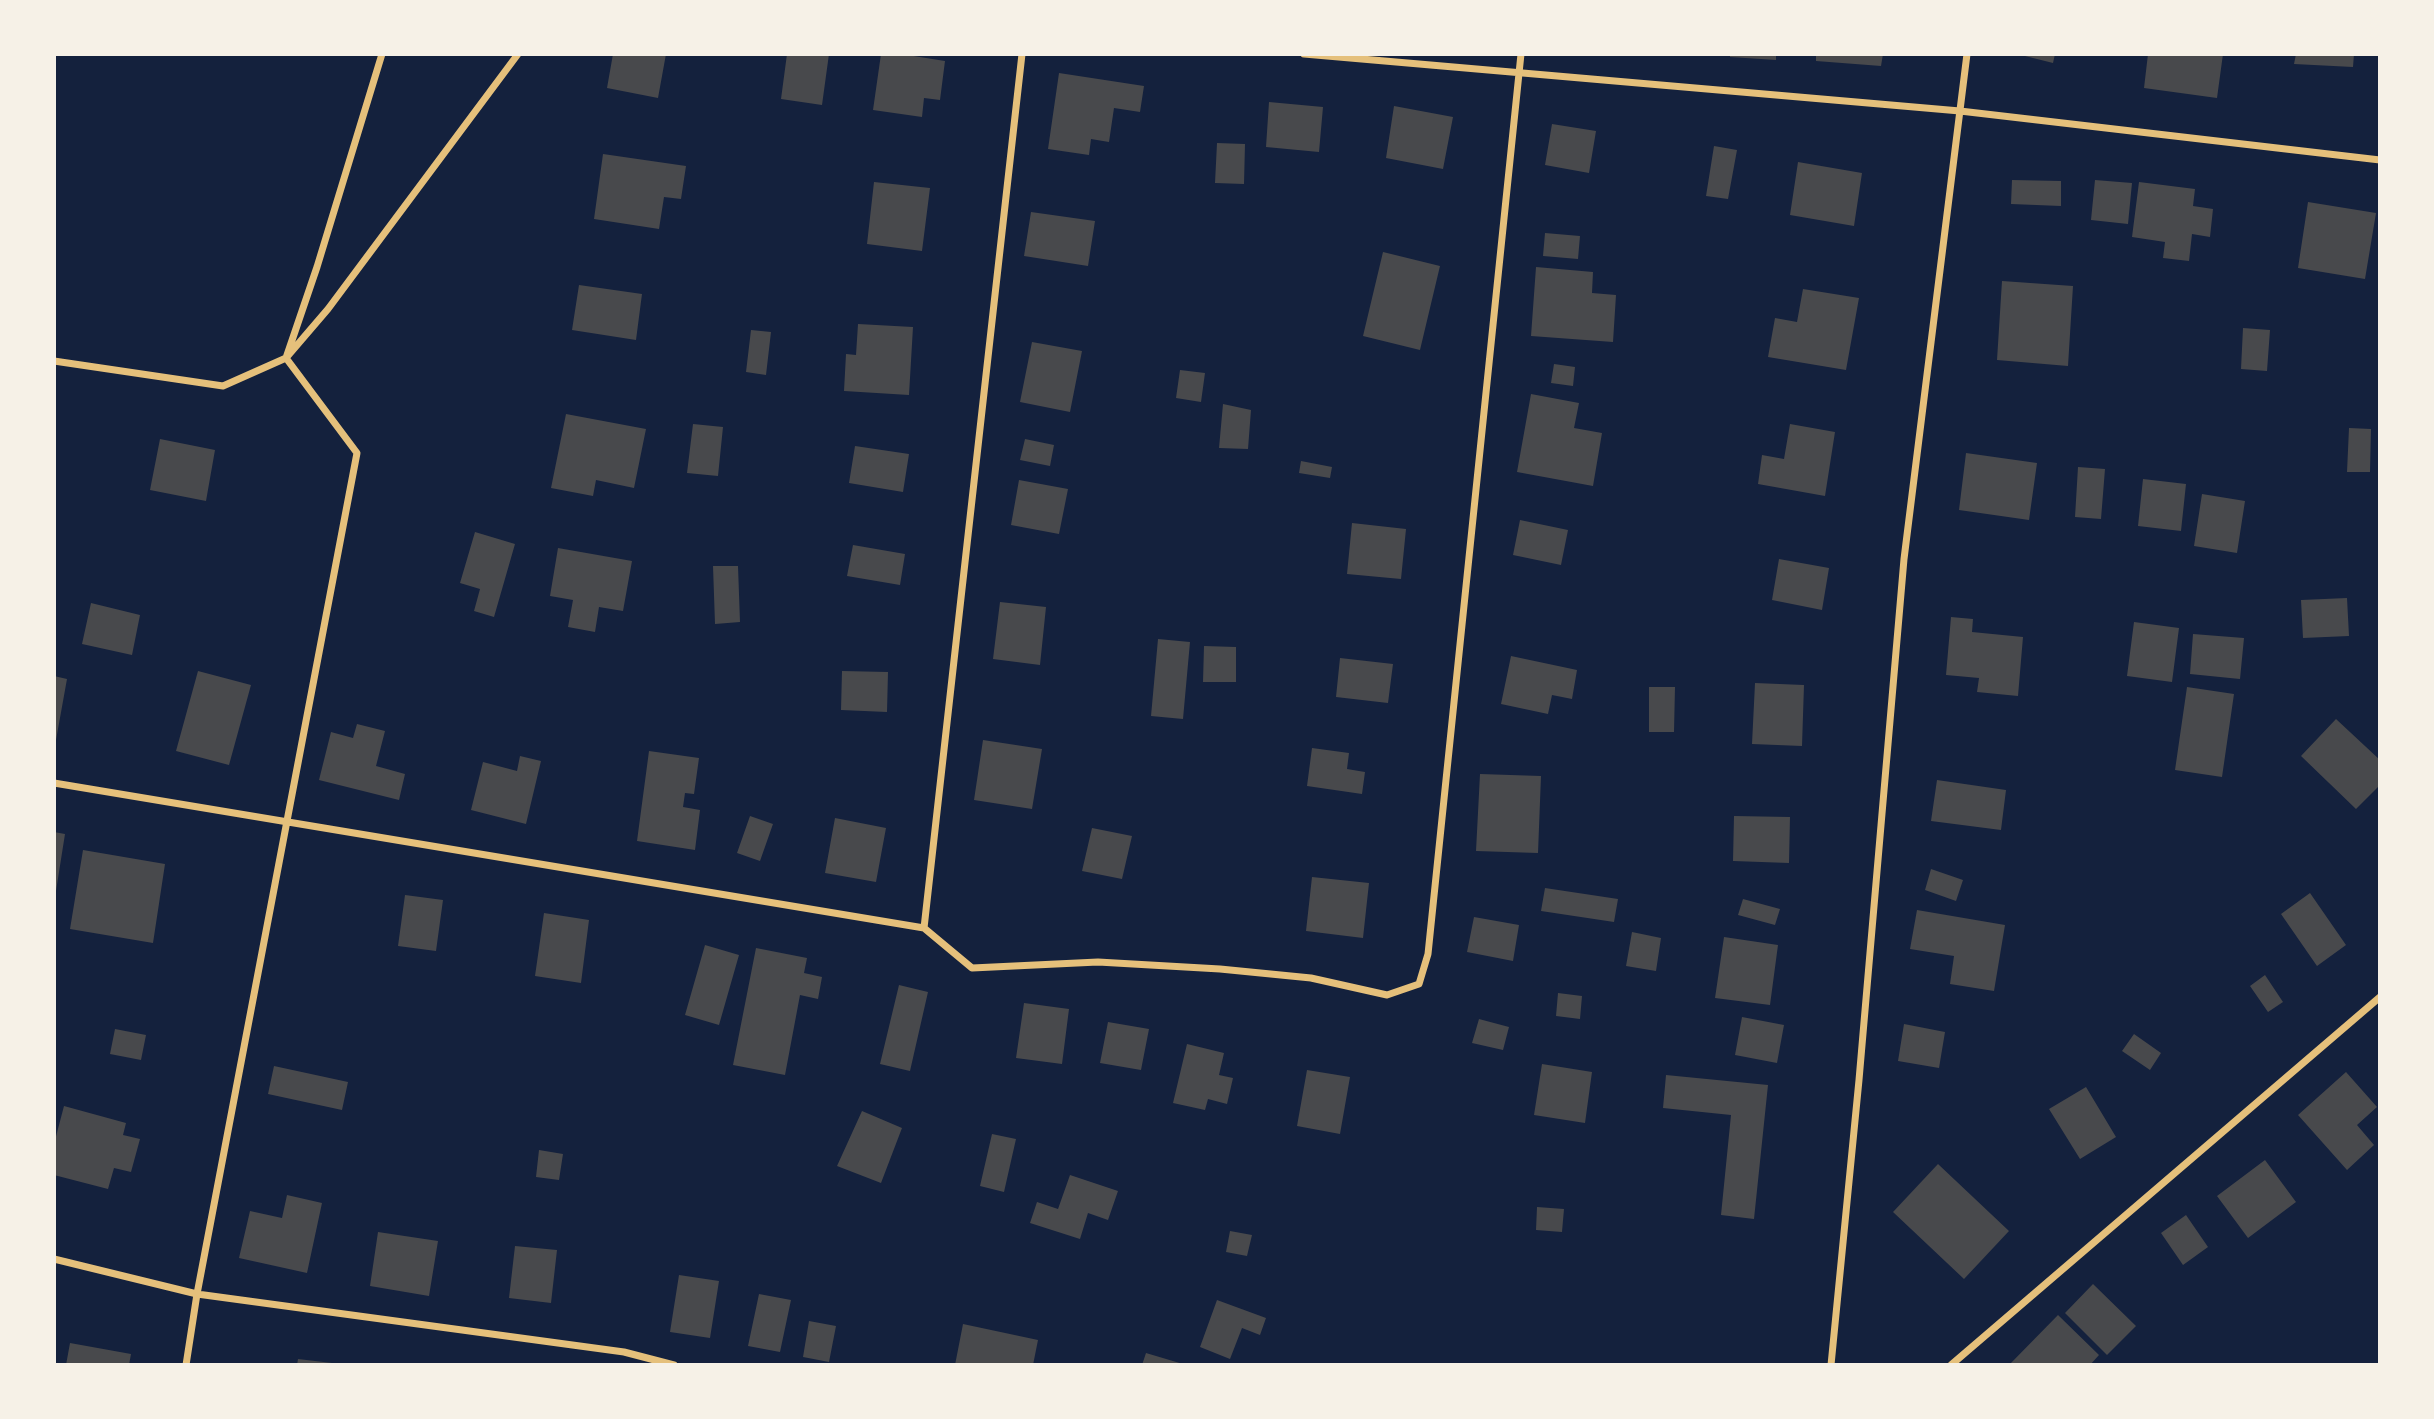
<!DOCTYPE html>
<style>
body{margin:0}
#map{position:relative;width:2434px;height:1419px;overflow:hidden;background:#14213d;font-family:"Crimson Pro",serif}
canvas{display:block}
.frame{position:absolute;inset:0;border:56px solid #f6f1e7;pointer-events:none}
</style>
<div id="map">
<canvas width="2434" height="1419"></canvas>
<div class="frame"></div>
</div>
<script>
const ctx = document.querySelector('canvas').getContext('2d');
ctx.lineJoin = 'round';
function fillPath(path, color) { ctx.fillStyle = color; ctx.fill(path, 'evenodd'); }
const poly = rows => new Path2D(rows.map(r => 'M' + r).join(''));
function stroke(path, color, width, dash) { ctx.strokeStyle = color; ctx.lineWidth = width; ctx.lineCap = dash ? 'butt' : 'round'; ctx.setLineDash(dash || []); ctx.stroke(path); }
const building = poly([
 [613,54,666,54,658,98,607,88],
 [787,54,829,54,822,105,781,99],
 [881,54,901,54,945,61,940,100,924,98,922,117,873,110],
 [1730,54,1776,54,1776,60,1730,57],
 [1816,54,1883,54,1881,66,1816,61],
 [2017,54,2055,54,2053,63],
 [2148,54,2223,54,2217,98,2144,88],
 [2296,54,2354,54,2353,67,2294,64],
 [1059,73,1144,86,1140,112,1114,108,1109,142,1091,139,1089,155,1048,149],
 [1269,102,1323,107,1319,152,1266,147],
 [1394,106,1453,117,1443,169,1386,158],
 [1552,124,1596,131,1589,173,1545,165],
 [1217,143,1245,144,1244,184,1215,183],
 [1714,146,1737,150,1728,199,1706,196],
 [603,154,686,166,681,199,664,197,659,229,594,219],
 [1798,162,1862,173,1854,226,1790,215],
 [2012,180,2061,181,2061,206,2011,204],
 [2095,180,2132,183,2128,224,2091,220],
 [874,182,930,188,922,251,867,244],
 [2139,182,2195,189,2193,206,2213,209,2210,237,2192,234,2189,261,2163,258,2165,242,2132,237],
 [2308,202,2376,213,2365,279,2298,268],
 [1031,212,1095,221,1088,266,1024,256],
 [1545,233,1580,236,1578,259,1543,256],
 [1383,252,1440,266,1420,350,1363,336],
 [1536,267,1593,272,1592,293,1616,295,1613,342,1531,336],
 [2002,281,2073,286,2068,366,1997,360],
 [579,285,642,294,636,340,572,330],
 [1803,289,1859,298,1846,370,1768,357,1775,318,1797,322],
 [858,324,913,327,909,395,844,391,846,354,856,355],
 [2243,328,2270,330,2267,371,2241,369],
 [751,330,771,332,766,375,746,372],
 [1032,342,1082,351,1070,412,1020,402],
 [1554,364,1575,367,1573,386,1551,383],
 [1180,370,1205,373,1201,402,1176,398],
 [1531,394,1579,403,1574,428,1602,433,1593,486,1517,472],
 [1223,404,1251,410,1248,449,1219,448],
 [566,414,646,429,634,488,596,480,593,496,551,488],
 [693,424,723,427,718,476,687,473],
 [1790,424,1835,432,1825,496,1758,484,1762,455,1784,459],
 [2349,428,2371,429,2370,472,2347,472],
 [160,439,215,450,206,501,150,490],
 [1025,439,1054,445,1050,466,1020,460],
 [855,446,909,454,903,492,849,483],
 [1966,453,2037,463,2029,520,1959,510],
 [1301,461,1332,467,1330,478,1299,473],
 [2078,467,2105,469,2101,519,2075,517],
 [2143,479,2186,484,2181,531,2138,526],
 [1019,480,1068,489,1059,534,1011,525],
 [2202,494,2245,501,2237,553,2194,546],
 [1520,520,1568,530,1561,565,1513,555],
 [1352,523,1406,529,1401,579,1347,574],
 [475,532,515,544,494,617,474,611,480,589,460,583],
 [853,545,905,554,900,585,847,576],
 [558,548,632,561,623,611,599,607,595,632,568,627,573,600,550,596],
 [1779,559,1829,568,1822,610,1772,600],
 [713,566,738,566,740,622,715,624],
 [2347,598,2349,636,2303,638,2301,600],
 [1000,602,1046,607,1040,665,993,659],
 [91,603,140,615,132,655,82,644],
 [1951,617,1973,619,1972,632,2023,637,2018,696,1977,692,1979,678,1946,675],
 [2134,622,2179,628,2172,682,2127,676],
 [2193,634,2244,638,2240,679,2190,674],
 [1158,639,1190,642,1183,719,1151,716],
 [1204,646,1236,647,1236,682,1203,682],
 [1511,656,1577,670,1572,699,1552,695,1548,714,1501,704],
 [1340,658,1393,664,1388,703,1336,697],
 [198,671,251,685,229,765,176,751],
 [842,671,888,672,887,712,841,710],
 [54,676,67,679,56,740,54,740],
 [1755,683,1804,685,1802,746,1752,744],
 [1649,687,1675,687,1674,732,1649,732],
 [2187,687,2234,694,2222,777,2175,770],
 [2336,719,2380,760,2380,785,2356,809,2301,756],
 [357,724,385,731,376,766,405,774,399,800,319,780,331,732,353,738],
 [983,740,1042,749,1032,809,974,800],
 [1312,748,1349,753,1347,769,1365,772,1362,794,1307,786],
 [649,751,699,758,694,794,685,793,683,807,700,810,695,850,637,841],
 [520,756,541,761,526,824,471,810,483,762,517,771],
 [1480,774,1541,776,1538,853,1476,851],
 [1937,780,2006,790,2001,830,1931,821],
 [750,816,773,824,760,861,737,853],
 [1734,816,1790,817,1789,863,1733,861],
 [835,818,886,828,876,882,825,873],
 [1092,828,1132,836,1122,879,1082,871],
 [54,832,65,834,56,891,54,891],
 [83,850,165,864,153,943,70,929],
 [1931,869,1963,880,1956,901,1925,890],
 [1312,877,1369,883,1363,938,1306,931],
 [1545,888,1618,899,1614,922,1541,911],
 [2310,893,2346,945,2317,966,2281,914],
 [405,895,443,900,436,951,398,946],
 [1743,899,1780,909,1775,925,1738,915],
 [1917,910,2005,925,1994,991,1950,984,1954,956,1910,949],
 [544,913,589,920,581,983,535,976],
 [1474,917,1519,925,1513,961,1467,952],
 [1632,932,1661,938,1656,971,1626,966],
 [1724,937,1778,945,1770,1005,1715,998],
 [705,945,739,955,719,1025,685,1015],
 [756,948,807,958,804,973,822,977,818,999,800,995,785,1075,733,1065],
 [2265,975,2283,1002,2268,1012,2250,986],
 [899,985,928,992,910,1071,880,1064],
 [1558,993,1582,996,1580,1019,1556,1016],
 [1024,1003,1069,1009,1062,1064,1016,1058],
 [1742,1017,1784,1025,1777,1063,1735,1055],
 [1479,1019,1509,1027,1503,1050,1472,1043],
 [1108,1022,1149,1029,1141,1070,1100,1063],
 [1904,1024,1945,1032,1939,1068,1898,1061],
 [115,1029,146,1035,141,1060,110,1054],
 [2134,1034,2161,1053,2150,1070,2122,1051],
 [1187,1044,1224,1053,1219,1075,1233,1078,1227,1104,1208,1099,1205,1110,1173,1103],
 [1542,1064,1592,1072,1585,1123,1534,1115],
 [274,1066,348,1082,342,1110,268,1094],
 [1307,1070,1350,1077,1340,1134,1297,1126],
 [2346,1072,2377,1107,2357,1125,2374,1145,2347,1170,2298,1115],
 [1666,1075,1768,1085,1754,1219,1721,1215,1731,1115,1663,1108],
 [2086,1087,2116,1137,2080,1159,2049,1109],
 [64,1106,126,1123,123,1135,140,1139,131,1172,114,1168,108,1189,54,1175,54,1144],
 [862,1111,902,1128,881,1183,837,1166],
 [992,1134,1016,1139,1004,1192,980,1186],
 [539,1150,563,1154,559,1180,536,1177],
 [2265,1160,2296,1202,2248,1238,2217,1196],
 [1938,1164,2009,1231,1964,1279,1893,1212],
 [1070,1175,1118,1191,1108,1220,1088,1213,1080,1239,1030,1223,1037,1202,1058,1209],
 [287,1195,322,1203,307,1273,239,1258,250,1211,282,1218],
 [1537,1207,1564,1209,1562,1232,1536,1230],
 [2186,1215,2208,1247,2183,1265,2161,1233],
 [1230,1231,1252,1235,1247,1256,1226,1252],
 [378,1232,438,1241,429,1296,370,1286],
 [515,1246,557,1250,551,1303,509,1298],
 [679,1275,719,1281,710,1338,670,1332],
 [2093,1284,2136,1326,2107,1355,2065,1313],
 [759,1294,791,1300,780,1352,748,1346],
 [1217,1300,1266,1318,1260,1335,1242,1328,1230,1359,1200,1347],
 [2058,1315,2099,1355,2090,1365,2009,1365],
 [809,1321,836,1326,829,1362,803,1357],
 [963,1324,1038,1340,1033,1365,955,1365],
 [70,1343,131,1354,129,1365,66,1365],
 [1146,1353,1183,1364,1183,1365,1142,1365],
 [298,1359,332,1363,332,1365,297,1365]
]);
const minor = poly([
 [1304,54,1960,111,2380,160],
 [54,361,223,386,286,358,328,309,518,54],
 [54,783,924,928],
 [924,928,972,968,1098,962,1220,969,1311,978,1387,995,1419,984,1428,954,1521,54],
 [924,928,1022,54],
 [54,1259,197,1294,624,1352,674,1365],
 [186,1365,197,1294,357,453,286,358,317,267,382,54],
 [1831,1365,1859,1080,1904,559,1967,54],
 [1951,1365,2380,997]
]);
fillPath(building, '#48494c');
stroke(minor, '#e5c07b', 7);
</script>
